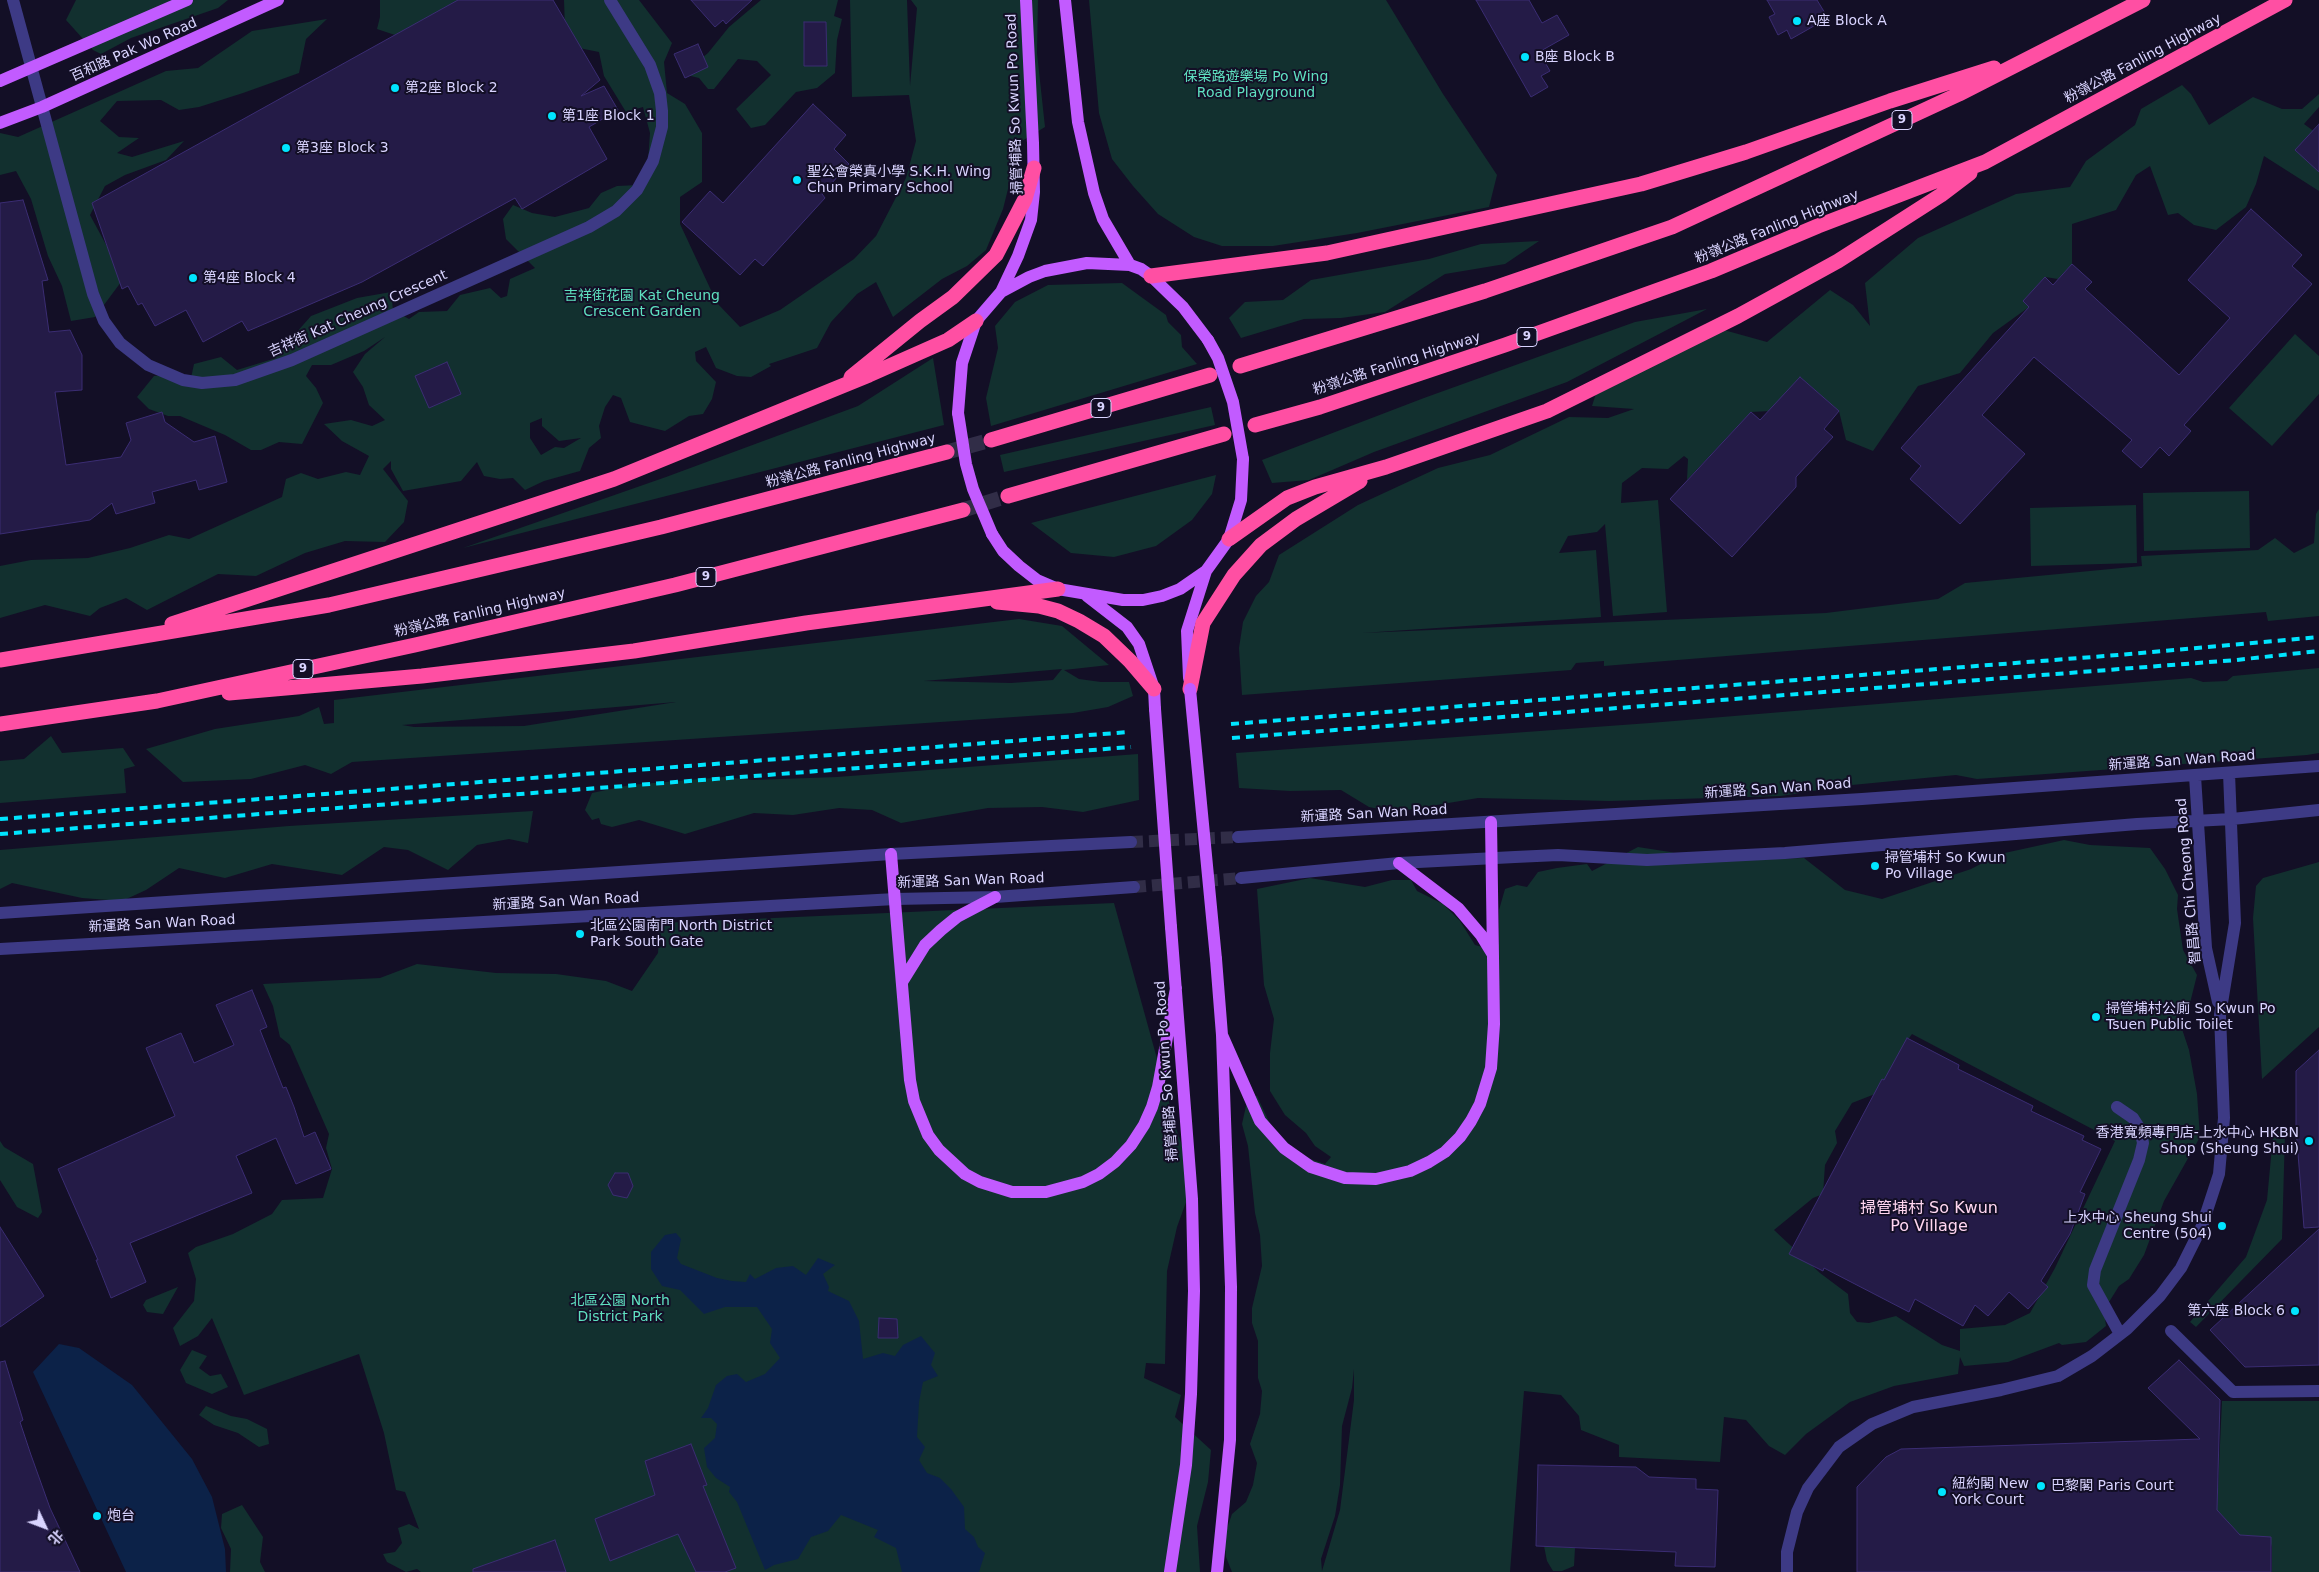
<!DOCTYPE html>
<meta charset="utf-8">
<style>
body{margin:0}
#map{position:relative;width:2319px;height:1572px;overflow:hidden;background:#130f26;font-family:"DejaVu Sans","Noto Sans SC",sans-serif}
canvas{display:block}
.north{position:absolute;left:20px;top:1502px;width:50px;height:50px;-webkit-text-stroke:4px #130f26;paint-order:stroke;rotate:133deg;font-size:14px;font-weight:700;line-height:20px;text-align:center;color:#d9d4ff}
.north::after{content:'';display:block;margin:auto;width:18px;height:22px;background:#d9d4ff;clip-path:polygon(50% 0,100% 100%,50% 72%,0 100%)}
</style>
<div id="map">
<canvas width="2319" height="1572"></canvas>
<div class="north">北</div>
</div>
<script>
const ctx = document.querySelector('canvas').getContext('2d');
ctx.lineJoin = 'round';
function fillPath(path, color) { ctx.fillStyle = color; ctx.fill(path, 'evenodd'); }
const poly = rows => new Path2D(rows.map(r => 'M' + r).join(''));
function stroke(path, color, width, dash) { ctx.strokeStyle = color; ctx.lineWidth = width; ctx.lineCap = dash ? 'butt' : 'round'; ctx.setLineDash(dash || []); ctx.stroke(path); }
function label(font, color, halo, rows, align = 'center') {
  ctx.font = font + ' "DejaVu Sans","Noto Sans SC",sans-serif'; ctx.lineWidth = 4; ctx.setLineDash([]); ctx.textBaseline = 'middle'; ctx.strokeStyle = halo; ctx.fillStyle = color; for (const [text, x, y, turn = 0] of rows) {
    ctx.save(); ctx.translate(x, y); ctx.rotate((+turn || 0) * Math.PI / 180); ctx.textAlign = isNaN(turn) ? turn : align; if (halo) ctx.strokeText(text, 0, 0); ctx.fillText(text, 0, 0); ctx.restore();
  }
}
const green = poly([
 [76,0,228,0,218,8,131,38,101,54,93,50,66,20],
 [380,0,476,0,395,35,377,29,380,17],
 [564,0,639,0,672,43,664,62,667,93,685,104,702,133,702,182,680,197,680,224,717,303,740,327,780,310,854,259,876,236,906,178,916,141,909,95,852,97,850,0,907,0,910,86,917,8,911,0,1038,0,1037,53,1045,127,1017,144,1014,165,1003,209,986,250,967,266,942,279,893,317,876,282,857,294,831,322,817,348,769,364,771,366,751,377,737,376,716,368,706,347,695,352,696,361,716,382,712,399,703,414,689,416,665,431,630,422,621,398,613,395,605,407,599,426,601,438,589,448,580,471,544,481,525,490,513,478,500,479,484,476,477,462,461,481,403,491,391,469,391,461,383,469,408,501,404,522,385,542,345,541,305,553,256,576,218,574,147,610,126,598,100,608,90,616,45,605,0,618,0,566,31,560,88,558,130,548,169,535,189,539,282,497,286,479,301,473,318,479,346,472,360,475,369,456,342,441,324,424,351,420,372,426,385,420,369,405,363,387,353,372,365,354,385,337,364,351,331,365,312,365,306,376,316,388,323,403,302,444,279,442,261,450,251,450,225,435,180,416,168,416,149,409,137,397,154,376,176,374,191,378,194,364,221,357,237,370,273,359,311,316,357,298,391,292,393,310,409,319,419,312,447,311,460,295,490,288,501,298,507,296,510,279,535,268,506,239,503,219,513,205,532,213,555,217,589,208,601,193,617,186,639,185,648,162,650,133,643,107,626,112,604,76,599,52,569,46,565,29],
 [542,418,542,426,559,441,581,438,564,448,555,447,541,455,530,438,530,423],
 [761,0,838,0,834,16,842,19,837,40,835,73,817,88,796,92,765,125,751,128,736,109,771,75,757,61,738,59,714,89,708,89,699,78,683,74,708,53,729,27],
 [1089,0,1386,0,1443,94,1497,175,1489,207,1357,233,1273,246,1222,246,1194,237,1158,214,1133,186,1112,159,1099,113],
 [327,19,306,39,299,73,243,93,199,107,179,110,161,100,117,101,100,121,119,137,139,138,117,153,132,157,184,141,166,160,125,175,105,186,90,215,124,278,95,317,71,321,62,286,48,256,31,199,16,171,0,175,0,133,18,137,166,71,198,68,252,31],
 [2182,85,2191,94,2209,125,2253,97,2282,109,2302,109,2319,94,2319,107,2304,124,2319,135,2319,191,2264,156,2256,184,2246,207,2216,230,2194,225,2178,213,2168,215,2150,166,2136,175,2116,210,2072,224,2072,264,2058,279,2045,277,2023,301,2029,307,1993,333,1960,373,1918,386,1873,451,1846,440,1839,411,1800,377,1770,411,1751,412,1687,480,1688,459,1684,456,1668,469,1642,468,1622,483,1621,503,1658,500,1667,612,1613,616,1605,524,1597,532,1568,536,1559,553,1596,550,1601,617,1362,633,1826,613,1938,599,1965,583,2142,566,2141,556,2258,550,2275,538,2294,553,2314,543,2316,514,2319,509,2319,616,2268,621,2266,612,1604,666,1604,661,1576,663,1571,670,1242,695,1239,648,1243,622,1256,596,1269,582,1279,555,1358,505,1438,468,1490,455,1569,417,1608,418,1634,409,1592,406,1599,384,1713,327,1767,342,1830,290,1853,305,1870,326,1865,283,1918,238,2016,194,2070,187,2086,161,2135,125,2141,109],
 [1539,241,1505,264,1445,274,1385,312,1341,318,1304,319,1241,338,1229,318,1245,302,1283,300,1311,280,1429,259,1481,244],
 [1122,283,1166,315,1168,322,1181,335,1182,347,1197,364,991,426,986,398,998,348,995,326,1015,302,1048,285],
 [1707,309,1567,382,1374,452,1309,480,1272,483,1262,460,1424,398,1635,322],
 [2295,334,2319,356,2319,394,2272,446,2229,408],
 [933,358,944,425,463,548,666,477,858,406],
 [1211,407,1215,425,1004,472,1000,455],
 [1216,475,1212,494,1192,520,1156,546,1114,557,1071,553,1031,523],
 [2249,491,2250,548,2144,551,2143,493],
 [2136,505,2137,563,2031,566,2030,508],
 [1019,619,1062,626,1109,665,1064,670,1079,679,1101,682,1129,682,1133,696,1108,707,1073,713,352,762,331,774,305,765,251,779,183,782,146,749,215,729,299,716,319,707,324,724,334,723,334,700],
 [1062,669,1053,680,1011,683,924,681],
 [676,702,524,726,414,727,402,725],
 [2319,668,2319,753,2307,755,1977,779,1956,775,1852,785,1781,796,1609,801,1478,798,1395,812,1369,807,1341,790,1290,791,1239,788,1236,753,1650,723,2191,678,2203,682,2227,681,2233,676],
 [51,736,62,753,123,748,135,766,124,769,126,793,0,803,0,761,24,759],
 [1138,754,1139,800,1083,812,1042,807,988,808,901,823,872,810,839,808,793,815,754,813,685,834,639,820,612,827,601,824,599,818,592,820,585,810,592,793,630,785,724,777,753,780,837,777],
 [533,811,528,843,509,839,477,845,448,870,408,850,384,847,342,875,272,864,225,878,179,868,146,890,122,901,82,898,12,883,0,889,0,850,289,826],
 [2064,840,2090,845,2150,848,2165,869,2178,895,2177,909,2183,950,2197,975,2190,1003,2178,1017,2189,1050,2197,1094,2200,1137,2164,1201,2144,1255,2129,1279,2119,1286,2104,1310,2106,1326,2086,1342,2062,1345,2059,1343,2008,1362,1964,1366,1960,1357,1958,1374,1894,1386,1850,1402,1806,1434,1785,1455,1769,1446,1746,1420,1724,1417,1720,1462,1619,1457,1619,1445,1581,1430,1579,1416,1561,1395,1524,1391,1510,1572,1232,1572,1226,1557,1224,1537,1232,1514,1246,1502,1253,1485,1257,1463,1250,1444,1260,1414,1262,1391,1258,1378,1258,1341,1252,1323,1252,1308,1262,1266,1260,1235,1255,1213,1248,1146,1242,1124,1248,1097,1257,1096,1272,1128,1301,1156,1325,1164,1331,1157,1315,1146,1306,1133,1285,1115,1270,1091,1270,1053,1274,1019,1264,985,1257,889,1310,878,1365,887,1392,880,1411,880,1417,891,1443,904,1460,921,1475,945,1486,948,1499,944,1499,910,1505,889,1517,885,1527,887,1538,872,1557,868,1587,864,1592,871,1638,847,1670,852,1707,861,1804,858,1845,890,1882,899,1971,869,2000,854],
 [1912,1034,2115,1141,2055,1268,2030,1313,2005,1325,1960,1329,1960,1351,1942,1345,1896,1316,1869,1323,1857,1322,1850,1313,1848,1294,1820,1273,1774,1230,1813,1198,1823,1194,1825,1165,1837,1143,1835,1131,1852,1103,1875,1094,1904,1060,1904,1045],
 [1354,1369,1354,1400,1340,1510,1322,1571,1321,1559,1335,1516,1340,1485,1342,1426,1352,1388],
 [2319,862,2319,1027,2262,1079,2253,918,2256,886,2263,878],
 [1114,903,1177,1131,1194,1180,1177,1227,1167,1271,1165,1364,1146,1363,1144,1378,1181,1395,1175,1417,1211,1450,1208,1482,1197,1526,1200,1572,421,1572,417,1569,406,1572,387,1562,383,1554,395,1552,402,1543,398,1528,409,1524,419,1529,405,1492,396,1490,384,1433,359,1354,244,1395,212,1318,198,1336,180,1346,173,1328,194,1301,196,1279,188,1253,196,1247,233,1234,272,1214,282,1200,323,1198,332,1169,326,1148,329,1134,290,1045,280,1037,273,1006,263,984,380,978,417,964,496,973,556,974,606,981,632,991,658,953,660,923],
 [2279,1131,2285,1132,2282,1239,2196,1327,2190,1322,2246,1257,2267,1200,2273,1136],
 [0,1141,4,1147,33,1164,42,1212,38,1218,17,1207,0,1180],
 [178,1287,163,1314,147,1312,143,1305,146,1300],
 [192,1350,207,1356,199,1368,210,1376,221,1374,228,1387,212,1394,186,1383,180,1370],
 [2222,1401,2319,1401,2319,1572,2272,1572,2272,1547,2269,1537,2240,1535,2217,1510],
 [206,1406,231,1416,247,1419,267,1429,269,1444,259,1447,238,1433,214,1425,199,1415],
 [242,1505,263,1537,260,1562,265,1572,230,1572,231,1549,221,1528,222,1514],
 [1544,1546,1575,1548,1574,1566,1562,1571,1553,1571,1547,1561]
]);
const water = poly([
 [676,1233,681,1239,677,1258,681,1264,717,1278,732,1281,746,1282,750,1274,755,1279,776,1268,793,1266,806,1275,818,1258,835,1265,823,1274,829,1287,828,1291,849,1301,859,1321,863,1359,883,1353,895,1356,903,1345,921,1336,935,1353,931,1365,938,1376,923,1382,919,1402,917,1437,925,1447,919,1460,927,1473,940,1478,951,1489,964,1507,965,1529,974,1537,978,1547,985,1553,979,1572,902,1572,896,1548,874,1537,878,1530,841,1515,828,1531,811,1537,798,1559,774,1565,765,1570,737,1502,729,1492,730,1487,716,1478,707,1467,704,1448,715,1438,717,1424,711,1418,701,1418,708,1408,716,1385,727,1376,737,1374,746,1382,765,1374,780,1358,770,1343,772,1329,757,1307,725,1307,704,1314,680,1290,662,1286,651,1269,651,1252,665,1235],
 [59,1344,79,1348,132,1385,192,1459,212,1497,225,1549,226,1572,126,1572,33,1372]
]);
const building = poly([
 [458,0,553,0,600,80,581,96,604,86,618,110,589,127,607,159,522,209,515,198,362,282,248,331,242,321,203,342,186,310,155,326,142,303,138,305,128,286,122,289,92,203,458,0],
 [691,0,752,0,726,24,723,20,715,27,691,0],
 [1476,0,1529,0,1542,23,1557,15,1569,35,1539,52,1550,71,1541,76,1548,87,1531,97,1476,0],
 [1767,0,1817,0,1828,18,1791,39,1787,30,1778,35,1769,17,1775,14,1767,0],
 [804,22,826,22,827,66,804,66,804,22],
 [698,44,708,67,685,78,674,54,698,44],
 [813,104,846,135,834,149,849,164,822,194,825,198,763,266,755,259,740,275,682,222,710,191,723,203,813,104],
 [2319,124,2319,172,2295,150,2319,124],
 [23,200,48,280,42,281,49,332,70,330,82,355,82,390,55,392,66,465,121,457,131,440,126,423,162,412,165,422,194,442,215,436,227,482,199,490,196,480,152,492,155,503,116,514,112,503,90,520,0,534,0,203,23,200],
 [2251,209,2302,255,2292,266,2312,284,2184,425,2191,431,2169,456,2160,447,2141,468,2122,451,2132,440,2034,357,1982,415,2025,454,1960,524,1910,479,1921,466,1901,448,2029,307,2023,301,2045,277,2053,285,2072,264,2092,282,2085,289,2179,375,2230,318,2188,280,2251,209],
 [447,362,461,394,429,408,415,376,447,362],
 [1800,377,1839,411,1824,429,1833,437,1796,477,1796,487,1732,557,1670,499,1751,412,1760,420,1800,377],
 [252,990,267,1027,260,1030,283,1088,286,1087,294,1107,304,1137,315,1132,331,1169,296,1184,276,1138,236,1156,252,1193,130,1243,146,1282,111,1298,96,1260,98,1260,58,1169,175,1116,146,1048,181,1033,194,1063,234,1045,216,1005,252,990],
 [1907,1038,1959,1065,1958,1069,2033,1106,2031,1111,2084,1136,2082,1140,2101,1149,2080,1192,2085,1194,2070,1234,2041,1281,2048,1287,2028,1309,2009,1292,1988,1316,1975,1305,1963,1326,1915,1299,1909,1312,1824,1268,1823,1271,1789,1254,1882,1079,1884,1080,1907,1038],
 [2319,1050,2319,1227,2304,1228,2296,1129,2296,1071,2319,1050],
 [615,1173,628,1173,633,1186,627,1198,613,1195,608,1185,615,1173],
 [0,1227,44,1296,0,1327,0,1227],
 [2319,1229,2319,1365,2245,1367,2210,1330,2319,1229],
 [879,1318,897,1319,898,1338,878,1338,879,1318],
 [2179,1360,2220,1400,2217,1510,2240,1535,2271,1537,2271,1572,1857,1572,1857,1487,1886,1457,1901,1449,2200,1439,2148,1388,2179,1360],
 [5,1361,23,1420,20,1422,31,1455,50,1508,80,1572,0,1572,0,1362,5,1361],
 [691,1444,707,1485,703,1486,736,1568,725,1572,696,1572,678,1534,610,1561,595,1519,655,1495,645,1461,691,1444],
 [1538,1465,1636,1467,1649,1477,1696,1479,1696,1489,1718,1490,1715,1567,1675,1566,1676,1552,1536,1546,1538,1465],
 [555,1540,566,1572,473,1572,473,1569,555,1540]
]);
const minorTunnel = poly([
 [1131,842,1238,837],
 [1134,887,1241,878]
]);
const highwayTunnel = poly([
 [947,452,991,440],
 [963,510,1008,496]
]);
const minor = poly([
 [13,0,93,294,104,321,120,343,148,365,183,380,202,383,235,380,292,360,589,227,616,211,637,190,653,161,662,127,662,111,660,93,650,65,610,0],
 [2195,776,2206,948,2218,1002],
 [1238,837,1862,799,2319,766],
 [1241,878,1399,863,1515,857,1558,855,1647,860,1785,853,2137,824,2232,819,2319,810],
 [0,913,891,854,1131,842],
 [0,949,895,899,995,897,1134,887],
 [2117,1107,2133,1118,2140,1129,2143,1143,2139,1160,2095,1270,2093,1285,2120,1334],
 [2171,1331,2233,1392,2319,1391],
 [1787,1572,1787,1552,1797,1512,1808,1488,1839,1447,1872,1424,1913,1407,2001,1390,2058,1376,2092,1356,2127,1329,2160,1296,2181,1268,2202,1226,2219,1174,2224,1118,2220,1015,2235,923,2229,773]
]);
const major = poly([
 [1065,0,1078,122,1094,193,1103,219,1130,265],
 [0,81,187,0],
 [0,123,42,107,278,0],
 [1001,292,1018,256,1031,220,1034,192,1033,143,1026,0],
 [958,413,962,363,976,321,1001,292,1029,277,1045,271,1087,263,1130,265,1141,269,1151,276,1183,307,1208,340],
 [992,534,1003,551,1019,566,1037,580,1058,589,1123,600,1143,600,1162,596,1180,589,1206,571,1229,539,1241,500,1243,459],
 [1087,596,1127,627,1139,644,1154,689,1155,709],
 [1189,678,1187,631,1206,571],
 [891,854,910,1080,914,1101,928,1135,939,1150,965,1174,980,1182,1012,1192,1046,1192,1083,1182,1099,1174,1115,1162,1131,1145,1144,1125,1152,1107,1158,1087,1176,988],
 [1399,863,1458,908,1481,935,1492,953],
 [1216,959,1222,1035,1231,1287,1230,1440,1217,1572],
 [902,982,925,945,941,930,957,917,995,897],
 [1222,1035,1260,1121,1284,1148,1311,1167,1345,1178,1376,1179,1410,1171,1429,1162,1445,1152,1460,1137,1471,1121,1480,1104,1491,1068,1494,1024,1491,822],
 [1170,1572,1186,1465,1191,1394,1194,1291,1192,1199,1171,927]
]);
const highway = poly([
 [1151,276,1327,253,1641,184,1746,152,1890,101,1994,68],
 [1240,366,1485,291,1672,227,1959,94,2143,0],
 [851,377,920,321,953,297,996,255,1025,199,1034,168],
 [1255,425,1320,407,1505,345,1711,271,1818,226,1985,162,2285,0],
 [991,440,1210,375],
 [1008,496,1224,434],
 [1229,539,1287,498,1315,487,1386,467,1547,411,1738,316,1838,261,1941,195,1970,173],
 [997,602,1039,606,1058,611,1079,621,1104,636,1130,661,1154,689],
 [172,624,614,479,869,375,948,340,976,321],
 [0,660,329,605,661,527,947,452],
 [1190,689,1203,623,1234,575,1261,545,1296,519,1360,481],
 [229,693,422,676,634,651,806,623,1058,589],
 [0,724,157,701,415,645,675,585,963,510]
]);
const rail = poly([
 [1231,724,2118,655,2319,637],
 [1232,738,2236,660,2319,651],
 [0,819,1129,732],
 [0,834,1131,747]
]);
const majorBridge = poly([
 [1208,340,1218,358,1233,402,1243,459],
 [958,413,966,464,973,489,992,534],
 [1190,689,1216,959],
 [1155,709,1171,927]
]);
const markers = [
 [1797,21,5,"#00e5ff"],
 [1525,57,5,"#00e5ff"],
 [395,88,5,"#00e5ff"],
 [552,116,5,"#00e5ff"],
 [286,148,5,"#00e5ff"],
 [797,180,5,"#00e5ff"],
 [193,278,5,"#00e5ff"],
 [1875,866,5,"#00e5ff"],
 [580,934,5,"#00e5ff"],
 [2096,1017,5,"#00e5ff"],
 [2309,1141,5,"#00e5ff"],
 [2222,1226,5,"#00e5ff"],
 [2295,1311,5,"#00e5ff"],
 [2041,1486,5,"#00e5ff"],
 [1942,1492,5,"#00e5ff"],
 [97,1516,5,"#00e5ff"]
];
const shields = [
 [1902,120,20],
 [1527,337,20],
 [1101,408,20],
 [706,577,20],
 [303,669,20]
];
const shieldNames = [
 ["9",1902,120],
 ["9",1527,337],
 ["9",1101,408],
 ["9",706,577],
 ["9",303,669]
];
const poiNames = [
 ["A座 Block A",1807,21],
 ["B座 Block B",1535,57],
 ["第2座 Block 2",405,88],
 ["第1座 Block 1",562,116],
 ["第3座 Block 3",296,148],
 ["聖公會榮真小學 S.K.H. Wing",807,172],
 ["Chun Primary School",807,188],
 ["第4座 Block 4",203,278],
 ["掃管埔村 So Kwun",1885,858],
 ["Po Village",1885,874],
 ["北區公園南門 North District",590,926],
 ["Park South Gate",590,942],
 ["掃管埔村公廁 So Kwun Po",2106,1009],
 ["Tsuen Public Toilet",2106,1025],
 ["香港寬頻專門店-上水中心 HKBN",2299,1133,"right"],
 ["Shop (Sheung Shui)",2299,1149,"right"],
 ["上水中心 Sheung Shui",2212,1218,"right"],
 ["Centre (504)",2212,1234,"right"],
 ["第六座 Block 6",2285,1311,"right"],
 ["紐約閣 New",1952,1484],
 ["York Court",1952,1500],
 ["巴黎閣 Paris Court",2051,1486],
 ["炮台",107,1516]
];
const streetNames = [
 ["百和路 Pak Wo Road",134,50,-24],
 ["粉嶺公路 Fanling Highway",2143,59,-28],
 ["掃管埔路 So Kwun Po Road",1015,104,-92],
 ["粉嶺公路 Fanling Highway",1777,227,-22],
 ["吉祥街 Kat Cheung Crescent",358,314,-24],
 ["粉嶺公路 Fanling Highway",1397,364,-18],
 ["粉嶺公路 Fanling Highway",851,461,-15],
 ["粉嶺公路 Fanling Highway",480,613,-13],
 ["新運路 San Wan Road",2182,761,-4],
 ["新運路 San Wan Road",1778,789,-4],
 ["新運路 San Wan Road",1374,814,-3],
 ["新運路 San Wan Road",971,881,-2],
 ["智昌路 Chi Cheong Road",2189,881,-95],
 ["新運路 San Wan Road",566,902,-3],
 ["新運路 San Wan Road",162,924,-3],
 ["掃管埔路 So Kwun Po Road",1167,1071,-94]
];
const parkNames = [
 ["保榮路遊樂場 Po Wing",1256,77],
 ["Road Playground",1256,93],
 ["吉祥街花園 Kat Cheung",642,296],
 ["Crescent Garden",642,312],
 ["北區公園 North",620,1301],
 ["District Park",620,1317]
];
const quarterNames = [
 ["掃管埔村 So Kwun",1929,1209],
 ["Po Village",1929,1227]
];
fillPath(green, '#12302f');
fillPath(water, '#0c2248');
fillPath(building, '#241b47');
stroke(building, '#3b2d73', 1);
stroke(minorTunnel, '#312d47', 12, [12, 6]);
stroke(highwayTunnel, '#312d47', 15, [15, 8]);
stroke(minor, '#3d3a85', 12);
stroke(major, '#c25bff', 12);
stroke(highway, '#ff4fa3', 15);
stroke(rail, '#00e5ff', 4, [8, 6]);
stroke(majorBridge, '#c25bff', 12);
for (const [x, y, r, color] of markers) { const dot = new Path2D(); dot.arc(x, y, r, 0, 2 * Math.PI); ctx.fillStyle = color; ctx.fill(dot); stroke(dot, '#130f26', 2); }
for (const [x, y, w] of shields) { const box = new Path2D(); box.roundRect(x - w / 2, y - 9.5, w, 19, 4); ctx.fillStyle = '#130f26'; ctx.fill(box); stroke(box, '#d9d4ff', 1); }
label('bold 12px', '#d9d4ff', null, shieldNames);
label('14px', '#d9d4ff', '#130f26', poiNames, 'left');
label('14px', '#d9d4ff', '#130f26', streetNames);
label('14px', '#5fe0c0', '#130f26', parkNames);
label('16px', '#ffd6f0', '#130f26', quarterNames);
</script>
